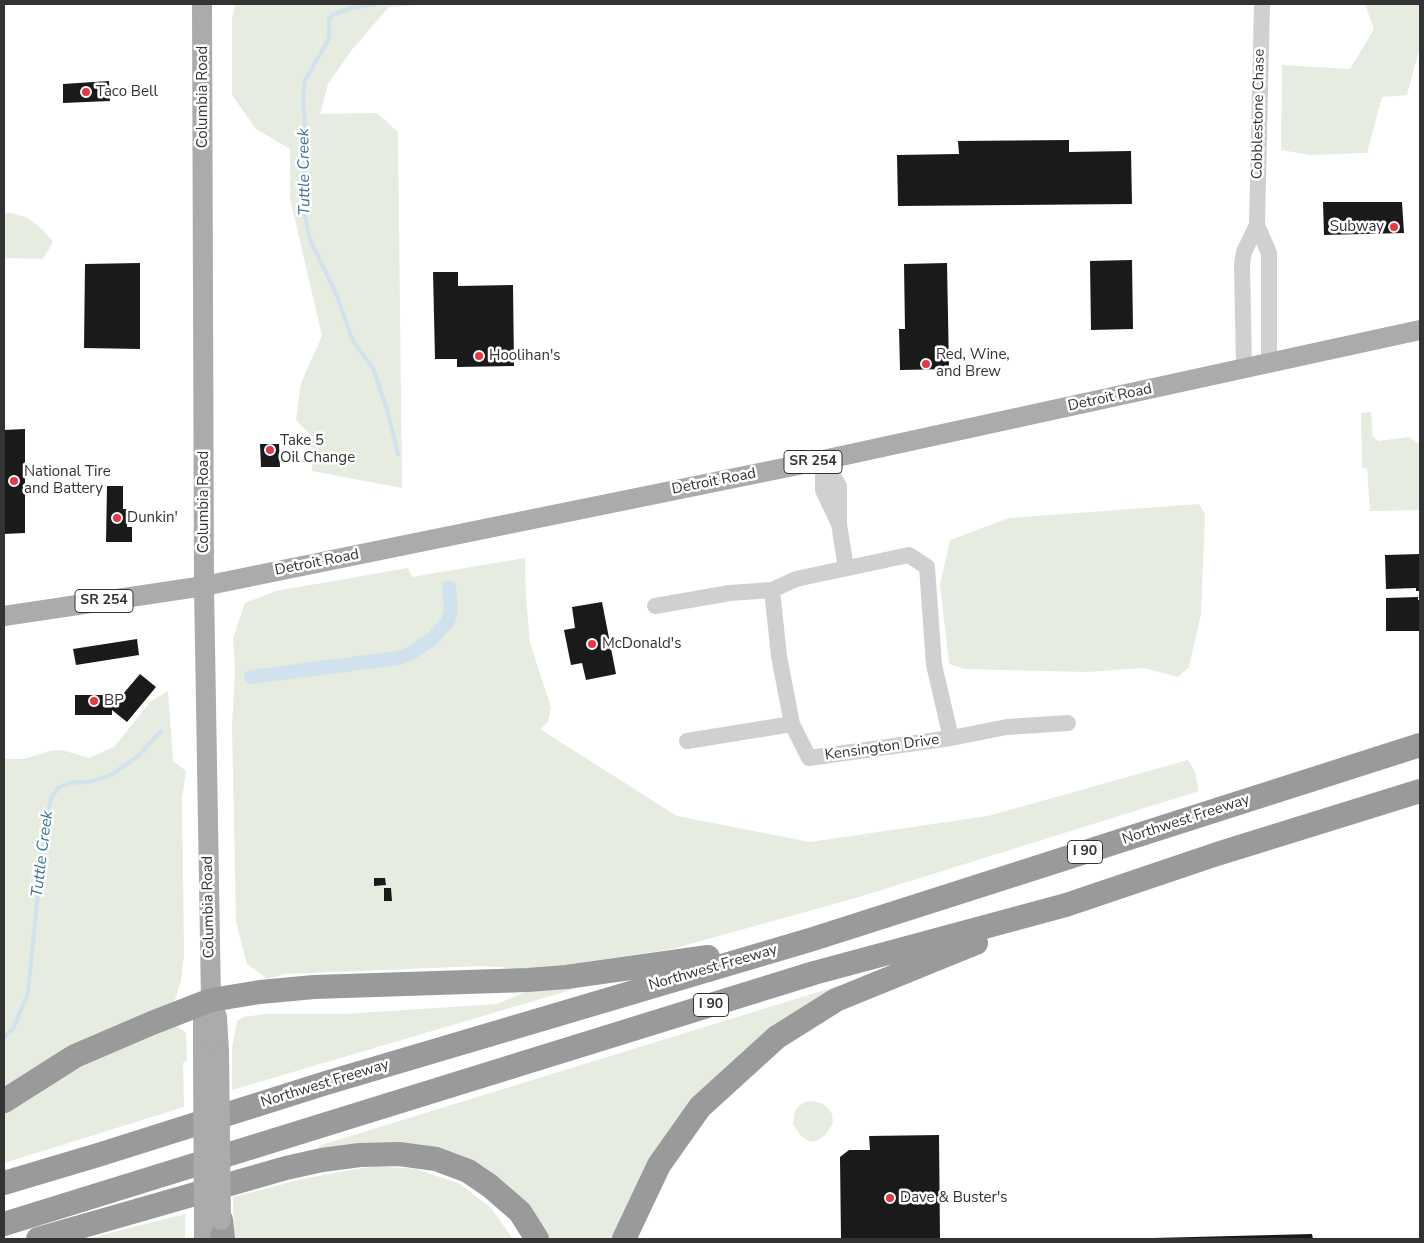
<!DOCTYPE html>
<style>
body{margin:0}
#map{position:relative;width:1424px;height:1243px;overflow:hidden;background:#fff;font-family:"Nunito Sans",sans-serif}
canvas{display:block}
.frame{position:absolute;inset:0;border:5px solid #333;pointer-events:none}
</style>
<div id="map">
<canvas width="1424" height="1243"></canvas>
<div class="frame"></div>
</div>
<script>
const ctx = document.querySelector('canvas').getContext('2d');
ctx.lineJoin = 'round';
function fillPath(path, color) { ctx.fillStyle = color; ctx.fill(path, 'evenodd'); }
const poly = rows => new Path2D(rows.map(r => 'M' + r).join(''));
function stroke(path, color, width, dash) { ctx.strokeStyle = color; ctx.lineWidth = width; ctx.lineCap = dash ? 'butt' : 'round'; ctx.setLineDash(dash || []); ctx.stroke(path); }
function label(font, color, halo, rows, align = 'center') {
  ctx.font = font + ' "Nunito Sans",sans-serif'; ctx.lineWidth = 5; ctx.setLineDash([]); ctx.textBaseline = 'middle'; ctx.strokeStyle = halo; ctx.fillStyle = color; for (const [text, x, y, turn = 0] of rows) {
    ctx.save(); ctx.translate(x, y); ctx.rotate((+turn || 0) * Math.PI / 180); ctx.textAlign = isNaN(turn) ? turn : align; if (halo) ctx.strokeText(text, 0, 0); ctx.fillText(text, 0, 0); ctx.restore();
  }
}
const green = poly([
 [235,4,430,4,389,7,351,51,328,84,320,114,377,113,398,132,402,488,312,471,310,435,296,420,301,383,322,336,290,198,290,149,256,129,232,95,232,19],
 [1365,4,1420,4,1420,46,1407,95,1382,97,1367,153,1310,155,1281,150,1282,65,1350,69,1374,29],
 [4,213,12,213,28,218,43,230,53,242,43,259,4,258],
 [1371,412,1373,437,1378,441,1409,437,1420,445,1420,510,1370,511,1367,468,1362,468,1361,413],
 [1199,504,1205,514,1201,614,1189,667,1178,677,1144,668,1087,672,965,669,949,664,940,584,950,540,1009,518],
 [525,558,526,597,530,643,551,707,548,722,540,729,677,816,810,842,988,816,1188,760,1195,772,1199,791,859,897,672,949,524,971,502,967,480,966,285,974,267,979,247,964,236,922,232,726,235,670,233,638,245,603,276,591,408,568,412,577],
 [168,691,173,761,186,771,182,798,184,955,181,981,175,1000,168,1006,4,1088,4,759,24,759,50,751,62,750,89,758,114,747,151,701],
 [854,981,751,1049,616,1239,544,1239,497,1180,321,1152,318,1146],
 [588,985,232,1090,232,1048,237,1021,244,1017,265,1014,344,1014,497,1004,528,991],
 [175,1026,186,1032,187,1061,183,1063,184,1107,4,1163,4,1109,71,1068],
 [813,1101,823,1104,829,1109,832,1114,833,1124,824,1136,816,1141,811,1142,801,1136,793,1124,795,1111,799,1106,805,1102],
 [374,1166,416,1169,460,1184,491,1208,513,1239,234,1239,233,1197,307,1178],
 [185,1214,185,1239,88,1239,106,1234]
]);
const stream = poly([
 [376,4,351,8,332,15,329,20,329,39,305,80,303,98,306,145,303,207,310,240,335,291,353,341,373,368,387,410,398,454],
 [4,1037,13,1029,28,993,44,831,51,799,58,788,70,783,93,781,111,775,138,756,161,731]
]);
const canal = poly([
 [251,677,398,658,410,654,432,639,448,621,451,610,449,587]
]);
const building = poly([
 [109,81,110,101,63,103,63,84],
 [1069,140,1069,152,1131,151,1132,204,898,206,897,155,959,154,958,141],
 [1323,202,1402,202,1404,233,1324,235],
 [1132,260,1133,329,1091,330,1090,261],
 [140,263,140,349,84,348,85,264],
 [947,263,949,369,900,370,899,329,905,329,904,264],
 [433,272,458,272,458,286,513,285,514,366,457,367,457,359,435,359],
 [25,429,25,533,4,534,4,430],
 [260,444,279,444,280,467,261,467],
 [107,486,123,486,123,509,127,509,127,527,132,527,132,542,106,542],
 [1420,554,1420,591,1416,591,1416,588,1386,589,1385,555],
 [1418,597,1418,600,1420,600,1420,631,1386,631,1386,598],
 [602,602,616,674,586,680,582,663,571,665,564,630,575,628,572,607],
 [137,639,139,655,76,665,73,649],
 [140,674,156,687,127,722,112,710,112,715,75,715,75,695,112,695,112,707],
 [374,878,385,878,386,885,374,886],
 [384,888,391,888,392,901,384,901],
 [939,1135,940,1239,841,1239,840,1157,849,1150,870,1150,869,1136],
 [1312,1234,1313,1239,1153,1239,1153,1238]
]);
const minor = poly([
 [1262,4,1257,225,1269,253,1269,363],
 [1244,369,1242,264,1244,252,1257,225],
 [839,524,823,490,823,460,839,486,839,524,846,568],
 [772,590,779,656,792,724,809,758,951,738,1007,727,1068,723],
 [655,606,730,593,772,590,796,579,909,555,927,567,934,665,951,738],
 [687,741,792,724]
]);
const major = poly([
 [202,4,204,586,211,1000,217,1017,219,1052],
 [4,616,204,586,823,460,1420,330],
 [203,1057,203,1020,211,1000],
 [204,1224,204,1239]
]);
const highway = poly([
 [4,1101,75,1056,152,1023,211,1000,260,992,314,987,528,980,566,977,708,957],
 [4,1183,98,1155,326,1083,813,939,1420,745],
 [221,1220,223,1239],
 [4,1224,814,973,1066,905,1217,854,1420,791],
 [38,1239,286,1168,322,1160,360,1155,399,1154,436,1159,468,1171,490,1186,520,1212,537,1239],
 [624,1239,659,1165,700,1107,777,1037,836,1000,976,943]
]);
const majorBridge = poly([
 [219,1052,221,1220],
 [203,1057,204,1224]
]);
const markers = [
 [86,92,5,"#e63946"],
 [1394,227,5,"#e63946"],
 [479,356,5,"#e63946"],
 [926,364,5,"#e63946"],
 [270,450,5,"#e63946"],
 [14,481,5,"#e63946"],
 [117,518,5,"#e63946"],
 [592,644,5,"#e63946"],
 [94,701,5,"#e63946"],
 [890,1198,5,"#e63946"]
];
const shields = [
 [813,462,58],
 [104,601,58],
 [1085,852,35],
 [711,1005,35]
];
const shieldNames = [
 ["SR 254",813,462],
 ["SR 254",104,601],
 ["I 90",1085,852],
 ["I 90",711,1005]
];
const poiNames = [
 ["Taco Bell",96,92],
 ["Subway",1384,227,"right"],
 ["Red, Wine,",936,355],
 ["and Brew",936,372],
 ["Hoolihan's",489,356],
 ["Take 5",280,441],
 ["Oil Change",280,458],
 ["National Tire",24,472],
 ["and Battery",24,489],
 ["Dunkin'",127,518],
 ["McDonald's",602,644],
 ["BP",104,701],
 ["Dave & Buster's",900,1198]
];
const streetNames = [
 ["Columbia Road",203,97,-90],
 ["Cobblestone Chase",1259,114,-89],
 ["Detroit Road",1110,398,-12],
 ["Detroit Road",714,482,-11],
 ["Columbia Road",204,502,-90],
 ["Detroit Road",317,563,-11],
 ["Kensington Drive",882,748,-8],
 ["Northwest Freeway",1186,820,-18],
 ["Columbia Road",209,907,-91],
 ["Northwest Freeway",713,968,-16],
 ["Northwest Freeway",325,1084,-17]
];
const waterNames = [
 ["Tuttle Creek",305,172,-91],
 ["Tuttle Creek",43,854,-83]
];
fillPath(green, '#e6ecdf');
stroke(stream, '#cfe2ee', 4);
stroke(canal, '#cfe2ee', 14);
fillPath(building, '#1a1a1a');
stroke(minor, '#d0d0d0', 16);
stroke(major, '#ababab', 20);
stroke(highway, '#9a9a9a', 24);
stroke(majorBridge, '#ababab', 20);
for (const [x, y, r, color] of markers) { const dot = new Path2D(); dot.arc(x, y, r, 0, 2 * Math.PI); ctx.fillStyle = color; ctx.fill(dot); stroke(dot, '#fff', 2); }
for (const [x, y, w] of shields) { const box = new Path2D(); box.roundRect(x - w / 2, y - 11.5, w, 23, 4); ctx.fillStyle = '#fff'; ctx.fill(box); stroke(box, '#333', 1); }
label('bold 14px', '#333', null, shieldNames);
label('15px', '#333', '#fff', poiNames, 'left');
label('15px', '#333', '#fff', streetNames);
label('italic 16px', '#3f7597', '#fff', waterNames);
</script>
